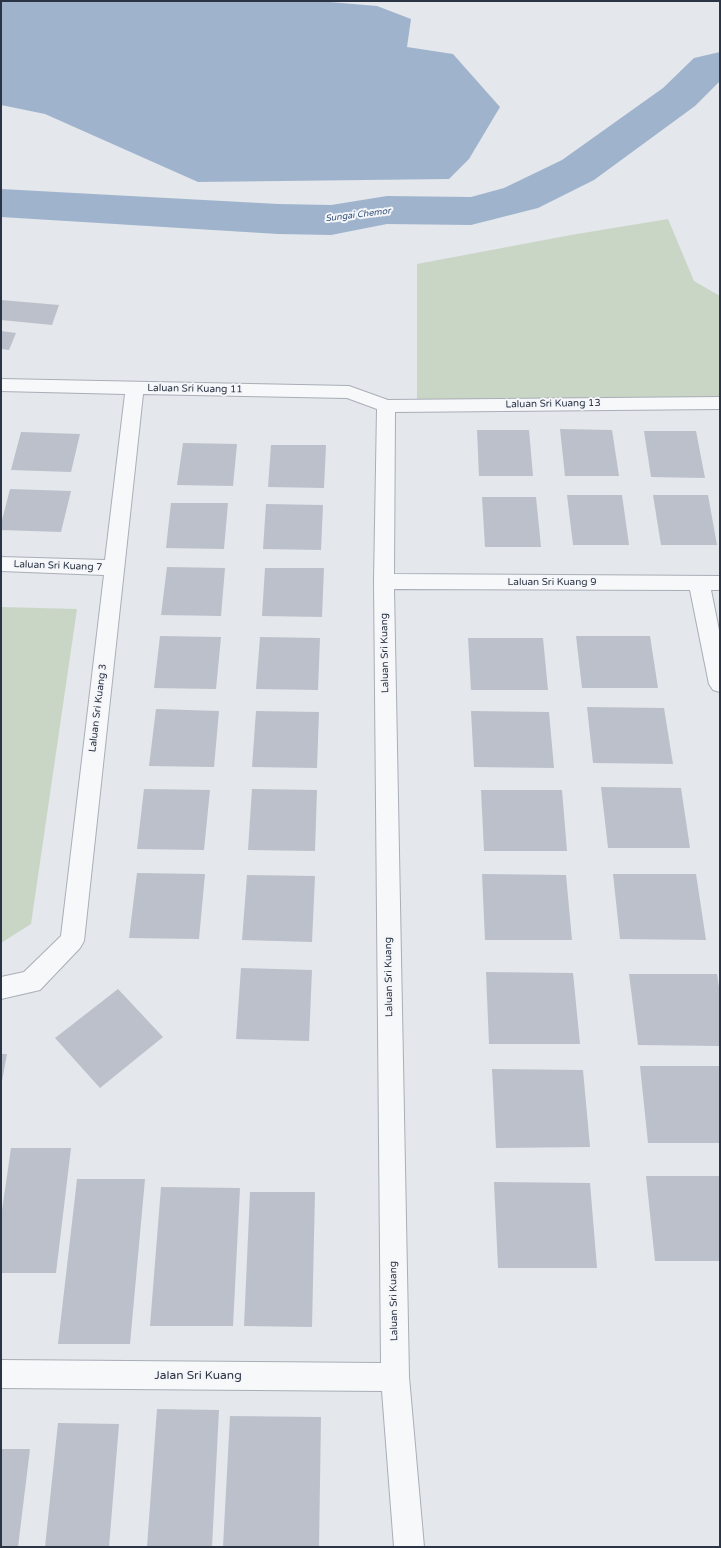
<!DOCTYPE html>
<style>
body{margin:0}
#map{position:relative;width:721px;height:1548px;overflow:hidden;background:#e4e7ec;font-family:"Varela Round",sans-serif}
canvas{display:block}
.frame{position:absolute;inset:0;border:2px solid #2b3445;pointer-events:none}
</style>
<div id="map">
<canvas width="721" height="1548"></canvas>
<div class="frame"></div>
</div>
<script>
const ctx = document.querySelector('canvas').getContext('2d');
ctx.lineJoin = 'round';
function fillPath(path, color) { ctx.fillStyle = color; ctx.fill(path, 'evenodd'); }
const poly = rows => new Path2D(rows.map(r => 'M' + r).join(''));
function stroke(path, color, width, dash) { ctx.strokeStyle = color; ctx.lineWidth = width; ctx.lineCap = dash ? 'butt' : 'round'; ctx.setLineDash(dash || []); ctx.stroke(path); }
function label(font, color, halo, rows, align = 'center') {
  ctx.font = font + ' "Varela Round",sans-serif'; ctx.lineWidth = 4; ctx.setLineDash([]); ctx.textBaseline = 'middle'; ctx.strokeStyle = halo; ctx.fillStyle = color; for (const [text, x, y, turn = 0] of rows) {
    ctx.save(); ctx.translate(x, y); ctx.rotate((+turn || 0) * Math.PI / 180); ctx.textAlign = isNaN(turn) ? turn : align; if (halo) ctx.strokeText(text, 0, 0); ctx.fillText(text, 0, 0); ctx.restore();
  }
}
const green = poly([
 [668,219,694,281,720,296,720,400,417,403,417,264,571,235],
 [1,607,77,609,31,924,1,943]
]);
const water = poly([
 [1,1,318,1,377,6,411,19,407,47,453,54,500,107,469,159,449,179,198,182,45,114,1,105]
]);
const river = poly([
 [720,52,720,81,695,106,594,180,538,208,471,225,387,224,331,235,278,234,1,217,1,189,278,204,331,205,387,196,471,197,504,188,562,160,663,88,694,58,720,52]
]);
const building = poly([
 [1,300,59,305,52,325,1,320],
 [1,331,16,333,9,350,1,349],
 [560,429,612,430,619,476,565,476],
 [477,430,529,430,533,476,479,476],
 [644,431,696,431,705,478,651,477],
 [21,432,80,434,71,472,11,470],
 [183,443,237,444,233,486,177,485],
 [271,445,326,445,324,488,268,487],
 [10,489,71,491,61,532,1,530,1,524],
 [567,495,622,495,629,545,573,545],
 [653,495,708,495,717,545,661,545],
 [482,497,536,497,541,547,485,547],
 [171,503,228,503,224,549,166,548],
 [266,504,323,505,321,550,263,549],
 [167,567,225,568,221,616,161,615],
 [265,568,324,568,322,617,262,616],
 [160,636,221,637,216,689,154,688],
 [576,636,650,636,658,688,582,688],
 [260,637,320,638,318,690,256,689],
 [468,638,543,638,548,690,471,690],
 [587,707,664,708,673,764,593,763],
 [156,709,219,711,214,767,149,766],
 [256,711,319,712,317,768,252,767],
 [471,711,549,712,554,768,474,767],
 [601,787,681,788,690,848,608,848],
 [144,789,210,790,204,850,137,849],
 [252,789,317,790,315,851,248,850],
 [481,790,562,790,567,851,484,851],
 [137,873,205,874,199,939,129,938],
 [482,874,566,875,572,940,485,940],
 [613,874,696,874,706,940,620,939],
 [247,875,315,876,312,942,242,940],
 [241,968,312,970,309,1041,236,1039],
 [486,972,573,973,580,1044,489,1044],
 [629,974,717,974,720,994,720,1046,638,1045],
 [118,989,163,1037,100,1088,55,1038],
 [1,1054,7,1054,2,1081,1,1081],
 [640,1066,720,1066,720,1143,648,1143],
 [492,1069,583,1070,590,1147,496,1148],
 [11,1148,71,1148,56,1273,1,1273,1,1217],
 [646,1176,720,1176,720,1261,655,1261],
 [77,1179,145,1179,130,1344,58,1344],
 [494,1182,590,1183,597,1268,498,1268],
 [161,1187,240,1188,233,1326,150,1326],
 [250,1192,315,1192,312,1327,244,1326],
 [157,1409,219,1410,212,1547,147,1547],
 [230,1416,321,1417,319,1547,223,1547],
 [58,1423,119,1424,109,1547,45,1547],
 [1,1449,30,1449,18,1547,1,1547]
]);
const minor = poly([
 [1,379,349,386,388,400,720,397,720,409,395,412,394,574,720,576,720,590,711,590,720,635,720,692,713,690,709,684,690,590,394,589,409,1377,424,1547,394,1547,382,1391,1,1388,1,1360,381,1363,374,581,377,409,347,398,143,394,84,941,80,948,40,990,1,999,1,977,24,972,61,936,104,575,1,571,1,557,105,560,125,394,1,391,1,379]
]);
const farWaternames = [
 ["Sungai Chemor",358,215,-7]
];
const streetNames = [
 ["Laluan Sri Kuang 11",195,389,1],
 ["Laluan Sri Kuang 13",553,404,-1],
 ["Laluan Sri Kuang 7",58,566,2],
 ["Laluan Sri Kuang 9",552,582],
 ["Laluan Sri Kuang",385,653,-91],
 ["Laluan Sri Kuang 3",98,708,-83],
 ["Laluan Sri Kuang",389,977,-91],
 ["Laluan Sri Kuang",394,1301,-91]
];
const nearStreetnames = [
 ["Jalan Sri Kuang",198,1376]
];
fillPath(green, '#c9d6c5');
fillPath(water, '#9fb4cc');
fillPath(river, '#9fb4cc');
fillPath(building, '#bbc0ca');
stroke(minor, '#a9aeb7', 2);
fillPath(minor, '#f7f8fa');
label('italic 9px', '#34527a', '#f4f6f9', farWaternames);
label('10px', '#2b3445', '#f4f6f9', streetNames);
label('12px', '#2b3445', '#f4f6f9', nearStreetnames);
</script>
